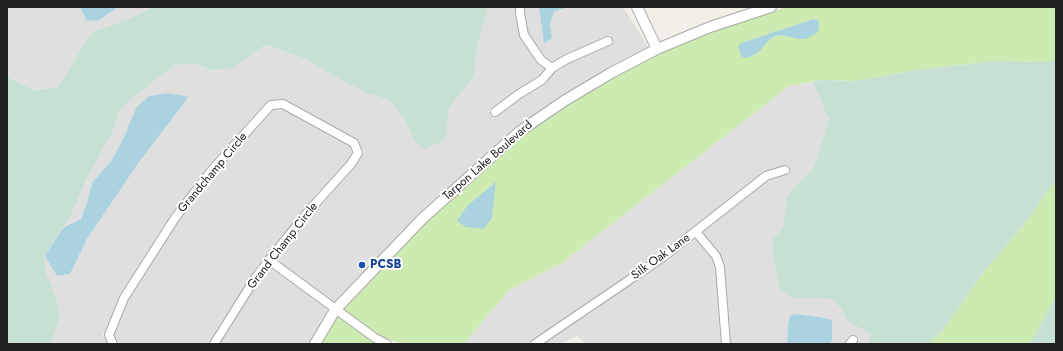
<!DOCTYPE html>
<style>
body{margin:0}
#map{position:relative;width:1063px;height:351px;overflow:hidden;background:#f2efe9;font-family:Jost,sans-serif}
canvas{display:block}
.frame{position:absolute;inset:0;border:8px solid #222;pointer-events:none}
</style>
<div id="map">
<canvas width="1063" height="351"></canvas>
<div class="frame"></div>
</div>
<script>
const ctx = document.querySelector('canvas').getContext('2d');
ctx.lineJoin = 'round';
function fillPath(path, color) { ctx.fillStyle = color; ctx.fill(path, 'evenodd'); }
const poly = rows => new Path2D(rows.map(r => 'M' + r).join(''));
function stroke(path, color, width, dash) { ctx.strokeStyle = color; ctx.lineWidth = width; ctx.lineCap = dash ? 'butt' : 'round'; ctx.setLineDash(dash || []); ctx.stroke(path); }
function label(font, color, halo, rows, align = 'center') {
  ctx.font = font + ' Jost,sans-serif'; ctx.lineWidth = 4; ctx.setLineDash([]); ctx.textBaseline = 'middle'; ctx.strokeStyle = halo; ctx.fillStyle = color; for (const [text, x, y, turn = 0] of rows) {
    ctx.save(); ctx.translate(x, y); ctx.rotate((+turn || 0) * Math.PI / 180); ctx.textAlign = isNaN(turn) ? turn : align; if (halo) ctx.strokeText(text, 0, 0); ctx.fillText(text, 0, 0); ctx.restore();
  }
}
const residential = poly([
 [7,7,80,7,86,20,98,21,118,7,154,7,126,20,80,51,58,87,34,90,9,78,7,72],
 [488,7,516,7,515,15,521,38,536,60,536,61,540,66,546,69,539,76,517,90,489,111,493,118,521,97,543,83,555,71,568,63,613,43,610,35,565,56,553,63,545,57,528,33,524,12,524,7,539,7,544,44,552,38,550,24,554,12,567,7,623,7,649,48,335,304,275,259,310,215,354,167,361,156,364,155,364,151,362,150,356,139,286,100,271,101,268,102,209,168,171,216,121,296,105,332,103,333,103,337,105,338,108,344,50,344,59,320,57,300,45,270,45,256,57,276,70,274,87,239,139,162,189,98,168,93,150,96,136,108,124,137,112,160,92,183,87,203,81,219,63,228,72,213,85,182,114,129,120,110,132,98,171,68,173,65,195,64,214,71,254,53,265,45,275,48,310,60,342,81,367,93,391,100,405,120,414,141,446,139,449,108,474,76,474,65,480,35],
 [813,82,829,120,814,167,787,196,783,228,773,238,773,251,776,274,780,289,791,298,829,298,842,309,847,321,872,334,868,344,855,344,859,339,853,334,845,344,830,344,832,340,832,320,819,317,796,314,789,318,788,326,787,344,730,344,726,282,724,266,719,253,702,232,767,180,789,173,788,165,763,173,661,254,528,344,464,344,509,290,562,263,789,86],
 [282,108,351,146,353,153,347,162,304,210,268,254,253,274,209,344,123,344,116,341,113,334,128,300,178,220,214,173,273,109],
 [695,238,712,259,716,269,721,344,586,344,577,336,560,344,543,344,666,261],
 [269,266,330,311,310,344,219,344]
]);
const grass = poly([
 [787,7,1056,7,1056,60,1047,62,996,61,917,70,856,81,821,80,789,86,562,263,509,290,464,344,406,344,397,342,383,338,342,309,425,222,521,135,566,105,612,77,658,53,711,31],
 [813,19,817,19,801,39,778,35,770,39,758,53,746,58,741,43],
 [1056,180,1056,296,1034,337,1029,344,927,344,940,334,982,274,1022,227],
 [336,316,376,344,320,344]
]);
const wetland = poly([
 [154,7,488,7,480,35,474,65,474,76,449,108,446,139,425,149,414,141,405,120,390,100,367,93,342,81,309,60,275,48,265,45,234,67,214,71,195,64,173,65,171,68,132,98,120,110,114,129,85,182,72,213,45,256,45,270,57,300,59,320,50,344,7,344,7,72,9,78,34,90,58,87,80,51,93,32,126,20],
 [1056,60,1056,180,1022,227,982,274,940,334,927,344,868,344,871,334,847,321,842,309,829,298,791,298,780,289,776,274,773,251,773,238,783,228,787,196,814,167,829,120,813,82,821,80,856,81,917,70,996,61,1047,62],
 [1056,296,1056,344,1029,344,1034,337]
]);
const water = poly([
 [80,7,118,7,98,21,86,20],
 [539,7,567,7,554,12,550,24,552,38,544,44],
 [813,19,818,20,819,25,819,30,815,34,805,39,801,39,778,35,770,39,758,53,746,58,742,57,738,47,741,43],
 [168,93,189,97,139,162,87,239,70,274,57,276,45,256,63,228,81,219,87,203,92,183,112,160,124,137,136,108,149,96],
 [496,182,492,218,484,229,466,227,457,221,467,206],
 [796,314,819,317,832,320,832,340,830,344,787,344,788,326,789,318,792,315]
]);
const minor = poly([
 [552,68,567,59,608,41],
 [495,112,519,94,542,80,552,68,541,60,524,35,520,13,520,7],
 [696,232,716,256,720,267,726,344],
 [269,260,375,338,387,344],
 [113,344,109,335,124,298,175,218,211,171,271,105,283,104,354,143,358,153,351,164,307,213,269,260,256,277,214,344],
 [535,344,663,257,766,176,785,170],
 [850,344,853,340]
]);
const tertiary = poly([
 [637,7,657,49],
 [315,344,335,310,422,219,519,132,564,101,611,73,657,49,710,27,771,7]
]);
const markers = [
 [362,265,4,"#1a4fb4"]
];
const streetNames = [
 ["Tarpon Lake Boulevard",488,161,-41],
 ["Grandchamp Circle",213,173,-50],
 ["Grand Champ Circle",283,246,-52],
 ["Silk Oak Lane",661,257,-36]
];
const transitNames = [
 ["PCSB",370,265]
];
fillPath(residential, '#e0dfdf');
fillPath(grass, '#cdebb0');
fillPath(wetland, '#c6e0d4');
fillPath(water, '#aad3df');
stroke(minor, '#a9a9a9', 10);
stroke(tertiary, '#a9a9a9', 12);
stroke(minor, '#fff', 8);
stroke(tertiary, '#fff', 10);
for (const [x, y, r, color] of markers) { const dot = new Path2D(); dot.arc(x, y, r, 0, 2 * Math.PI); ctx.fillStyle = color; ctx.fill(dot); stroke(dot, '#fff', 1.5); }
label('12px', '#222', '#fff', streetNames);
label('bold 12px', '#164399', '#fff', transitNames, 'left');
</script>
